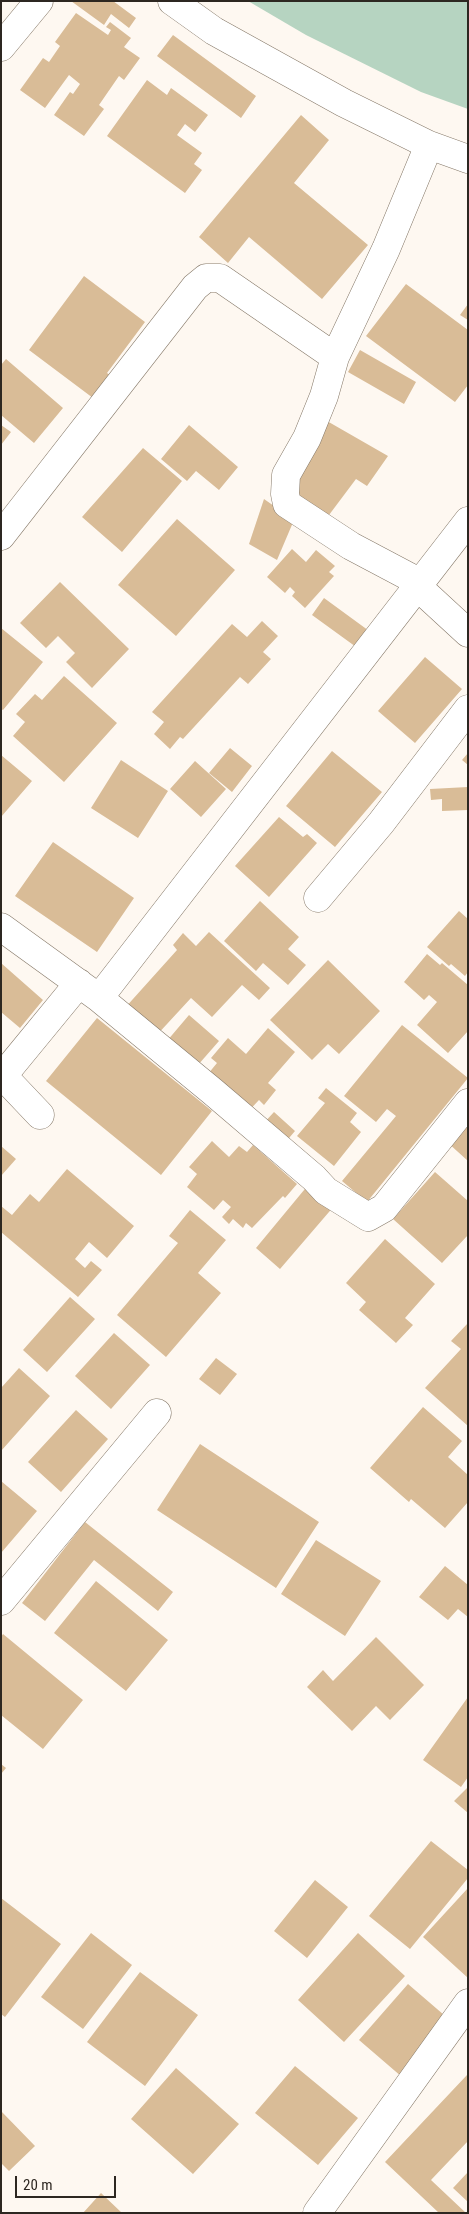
<!DOCTYPE html>
<style>
body{margin:0}
#map{position:relative;width:469px;height:2214px;overflow:hidden;background:#fef8f1;font-family:"Roboto Condensed",sans-serif}
canvas{display:block}
.frame{position:absolute;inset:0;border:2px solid #2d2721;pointer-events:none}
.scale{position:absolute;left:15px;top:2176px;width:101px;height:22px;box-sizing:border-box;border:2px solid #2d2721;border-top:0;padding-left:6px;font-size:15px;line-height:18px;white-space:nowrap;color:#2d2721;-webkit-text-stroke:4px #fef8f1;paint-order:stroke}
</style>
<div id="map">
<canvas width="469" height="2214"></canvas>
<div class="frame"></div>
<div class="scale">20 m</div>
</div>
<script>
const ctx = document.querySelector('canvas').getContext('2d');
ctx.lineJoin = 'round';
function fillPath(path, color) { ctx.fillStyle = color; ctx.fill(path, 'evenodd'); }
const poly = rows => new Path2D(rows.map(r => 'M' + r).join(''));
function stroke(path, color, width, dash) { ctx.strokeStyle = color; ctx.lineWidth = width; ctx.lineCap = dash ? 'butt' : 'round'; ctx.setLineDash(dash || []); ctx.stroke(path); }
const green = poly([
 [248,1,468,1,468,109,421,92,306,35]
]);
const building = poly([
 [71,1,113,1,136,18,129,28,111,14,104,25],
 [76,13,108,35,111,30,106,27,110,22,131,38,124,47,140,58,124,80,119,76,99,105,104,109,84,136,54,115,70,92,73,94,80,84,69,75,45,108,20,90,43,58,49,62,60,46,55,42],
 [173,35,256,96,241,118,157,56],
 [147,80,167,95,171,88,208,115,195,132,185,124,177,135,202,153,194,164,202,170,185,193,107,136],
 [301,115,329,140,294,183,368,245,322,299,249,237,228,263,199,237],
 [84,276,145,322,107,373,114,378,97,401,29,350],
 [406,284,468,330,468,385,455,402,366,336],
 [468,304,468,320,460,315],
 [360,350,416,382,404,404,348,372],
 [6,359,63,408,34,443,1,415,1,365],
 [327,421,388,456,367,486,356,479,326,519,290,499],
 [1,425,11,432,1,445],
 [189,425,238,467,219,490,196,471,187,481,161,459],
 [143,448,182,481,122,552,82,517],
 [264,499,294,520,277,560,249,544],
 [177,519,235,570,176,636,118,585],
 [292,549,306,562,316,550,335,566,329,572,334,576,305,608,292,596,295,592,290,587,285,593,267,577],
 [60,582,129,649,92,688,66,662,75,653,58,636,46,648,20,623],
 [324,598,376,636,363,652,312,615],
 [262,621,278,636,263,652,271,659,248,684,240,677,183,739,180,737,170,749,154,734,164,722,152,712,232,624,247,637],
 [1,628,43,662,3,710,1,709],
 [425,657,462,689,415,743,378,711],
 [64,676,117,723,64,782,13,736,25,722,16,714,35,694,42,700],
 [230,748,252,766,232,792,209,773],
 [332,751,382,792,335,847,286,806],
 [468,753,468,765,462,760],
 [1,755,32,781,1,817],
 [121,760,168,791,138,838,91,808],
 [195,761,226,789,201,817,170,789],
 [468,787,468,810,442,811,442,799,431,800,430,789],
 [279,817,303,837,307,834,317,843,269,897,235,866],
 [53,842,134,898,97,952,15,896],
 [260,901,299,937,288,949,306,965,288,985,263,963,256,971,224,941],
 [459,911,468,919,468,972,465,976,451,964,449,966,427,947],
 [209,932,270,988,259,1000,242,985,212,1017,191,998,155,1037,124,1009,177,950,173,945,183,933,196,946],
 [427,954,440,965,442,963,468,985,468,1031,448,1053,417,1025,437,1002,429,995,424,1000,404,982],
 [328,960,380,1011,339,1054,328,1044,312,1060,270,1020],
 [1,963,43,1000,20,1028,1,1012],
 [189,1015,219,1041,191,1073,161,1048],
 [97,1018,212,1111,161,1175,46,1081],
 [402,1025,468,1078,367,1202,342,1181,396,1116,387,1109,376,1122,344,1096],
 [268,1028,295,1052,268,1083,276,1090,264,1105,259,1100,243,1117,203,1080,217,1063,211,1058,228,1038,246,1054],
 [326,1088,357,1113,350,1122,361,1132,334,1166,297,1136,325,1103,318,1098],
 [274,1112,295,1131,284,1144,262,1125],
 [468,1120,468,1161,447,1142],
 [212,1141,229,1157,239,1146,247,1152,253,1145,297,1184,285,1198,283,1196,252,1228,246,1223,243,1228,233,1219,229,1224,222,1217,231,1207,223,1200,214,1210,187,1187,197,1174,189,1167],
 [1,1146,16,1159,1,1176],
 [67,1169,134,1226,107,1258,89,1242,75,1259,85,1268,91,1261,102,1270,78,1297,1,1232,1,1206,12,1215,30,1194,39,1202],
 [435,1172,468,1201,468,1235,442,1263,393,1219],
 [309,1184,335,1205,280,1269,256,1248],
 [190,1210,226,1240,198,1273,221,1293,166,1357,117,1315,178,1243,169,1236],
 [385,1239,435,1284,405,1318,413,1325,396,1343,359,1310,366,1302,346,1283],
 [70,1297,95,1319,47,1372,23,1350],
 [468,1323,468,1426,425,1388,461,1349,451,1341],
 [114,1333,150,1365,111,1409,75,1376],
 [216,1358,237,1374,220,1395,199,1379],
 [19,1368,50,1396,1,1451,1,1388],
 [423,1407,462,1441,448,1457,468,1475,468,1502,445,1528,411,1499,409,1502,370,1468],
 [76,1410,108,1439,61,1492,28,1462],
 [200,1444,319,1522,276,1588,157,1510],
 [1,1481,37,1511,1,1553],
 [85,1522,173,1592,158,1611,94,1560,45,1621,22,1603],
 [316,1540,381,1581,345,1636,281,1594],
 [445,1566,468,1585,468,1617,458,1609,448,1620,419,1597],
 [96,1581,168,1640,126,1691,54,1633],
 [3,1634,83,1700,43,1749,1,1715,1,1637],
 [376,1637,424,1685,390,1720,376,1706,352,1731,307,1687,323,1670,333,1681],
 [468,1697,468,1777,461,1787,423,1760],
 [1,1764,6,1768,1,1774],
 [468,1787,468,1813,454,1801],
 [431,1841,468,1870,468,1878,410,1949,369,1916],
 [315,1880,348,1907,307,1958,274,1931],
 [468,1888,468,1978,423,1937],
 [1,1898,61,1944,5,2017,1,2014],
 [91,1933,132,1965,83,2029,41,1997],
 [358,1933,405,1976,344,2042,298,2000],
 [140,1972,198,2015,145,2086,87,2042],
 [408,1984,451,2021,402,2077,359,2040],
 [295,2066,358,2118,318,2165,255,2113],
 [176,2068,239,2124,193,2174,131,2119],
 [467,2075,468,2141,431,2180,466,2213,439,2213,385,2162],
 [1,2111,35,2146,9,2171,1,2163],
 [468,2172,468,2202,453,2188],
 [101,2193,122,2213,83,2213]
]);
const minor = poly([
 [172,1,214,31,344,103,429,145,468,159],
 [1,47,39,1],
 [1,536,195,287,206,278,220,278,335,357],
 [419,582,351,546,287,504,285,494,286,475,307,438,324,396,335,357,386,249,429,145],
 [418,587,468,633],
 [318,898,381,823,468,709],
 [1,927,99,998,212,1091,314,1178,326,1191,368,1217,384,1208,468,1103],
 [99,998,468,521],
 [3,1076,40,1115],
 [1,1078,79,983],
 [1,1601,157,1413],
 [317,2213,468,2003]
]);
fillPath(green, '#b6d4c1');
fillPath(building, '#d9bc97');
stroke(minor, '#857868', 29);
stroke(minor, '#fff', 28);
</script>
